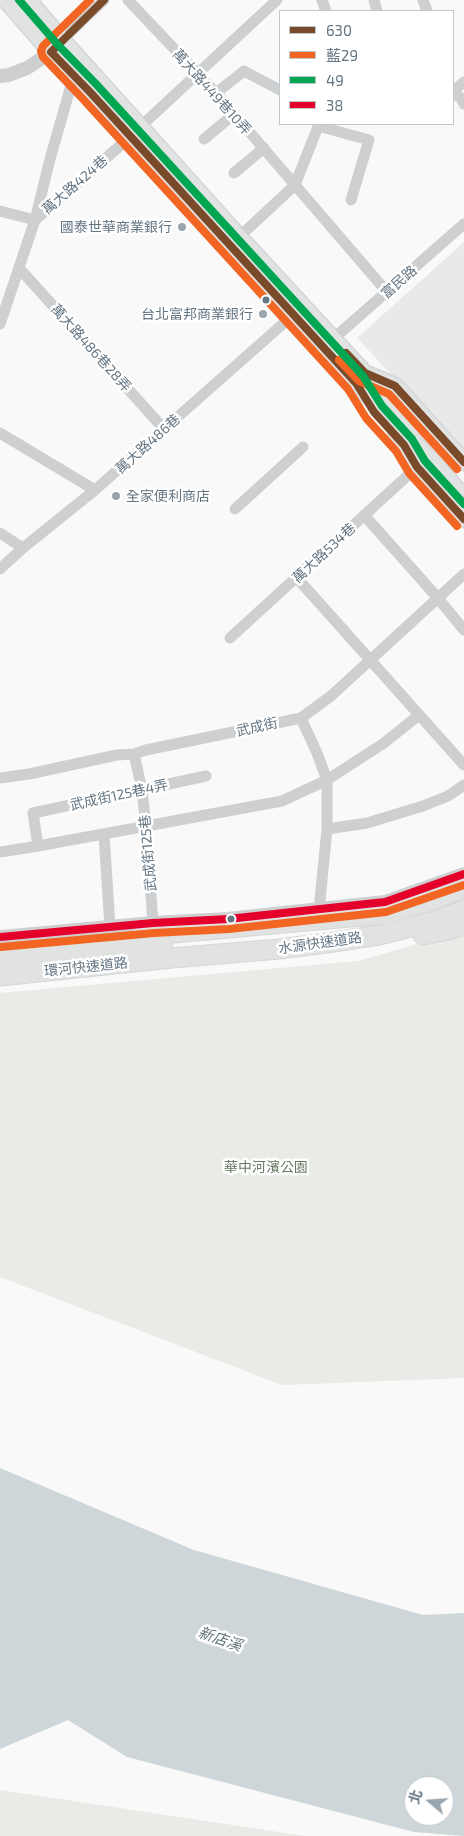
<!DOCTYPE html>
<meta charset="utf-8">
<style>
body{margin:0}
#map{position:relative;width:464px;height:1836px;overflow:hidden;background:#f9f9f9;font-family:"Exo 2","Noto Sans TC",sans-serif}
canvas{display:block}
.legend{position:absolute;left:279px;top:10px;width:175px;height:115px;box-sizing:border-box;background:#fff;border:1px solid #c1c8cd;margin:0;padding:6px 9px;list-style:none;font-size:15px;color:#657683}
.legend li{display:flex;align-items:center;gap:10px;height:25px}
.legend b{width:25px;border:1px solid #c1c8cd}
.north{position:absolute;left:404px;top:1776px;width:50px;height:50px;box-sizing:border-box;background:#fff;border:1px solid #c1c8cd;border-radius:50%;rotate:288deg;font-size:14px;font-weight:700;line-height:20px;text-align:center;color:#657683}
.north::after{content:'';display:block;margin:auto;width:18px;height:22px;background:#99a4ac;clip-path:polygon(50% 0,100% 100%,50% 72%,0 100%)}
</style>
<div id="map">
<canvas width="464" height="1836"></canvas>
<ul class="legend">
<li><b style="height:6px;background:#7a4b2a"></b>630</li>
<li><b style="height:6px;background:#f26522"></b>藍29</li>
<li><b style="height:6px;background:#00a651"></b>49</li>
<li><b style="height:6px;background:#e4002b"></b>38</li>
</ul>
<div class="north">北</div>
</div>
<script>
const ctx = document.querySelector('canvas').getContext('2d');
ctx.lineJoin = 'round';
function fillPath(path, color) { ctx.fillStyle = color; ctx.fill(path, 'evenodd'); }
const poly = rows => new Path2D(rows.map(r => 'M' + r).join(''));
function stroke(path, color, width, dash) { ctx.strokeStyle = color; ctx.lineWidth = width; ctx.lineCap = dash ? 'butt' : 'round'; ctx.setLineDash(dash || []); ctx.stroke(path); }
function label(font, color, halo, rows, align = 'center') {
  ctx.font = font + ' "Exo 2","Noto Sans TC",sans-serif'; ctx.lineWidth = 5; ctx.setLineDash([]); ctx.textBaseline = 'middle'; ctx.strokeStyle = halo; ctx.fillStyle = color; for (const [text, x, y, turn = 0] of rows) {
    ctx.save(); ctx.translate(x, y); ctx.rotate((+turn || 0) * Math.PI / 180); ctx.textAlign = isNaN(turn) ? turn : align; if (halo) ctx.strokeText(text, 0, 0); ctx.fillText(text, 0, 0); ctx.restore();
  }
}
const built = poly([
 [464,242,464,452,357,338]
]);
const green = poly([
 [464,931,464,1378,282,1385,0,1277,0,993,358,961],
 [0,1790,305,1836,0,1836]
]);
const water = poly([
 [0,1468,194,1550,423,1615,464,1613,464,1836,414,1832,127,1757,68,1720,0,1749],
 [414,1786,444,1786,444,1816,414,1816]
]);
const minor = poly([
 [128,0,216,93,387,292],
 [322,0,326,11],
 [374,0,377,11],
 [423,0,427,11],
 [62,40,104,0],
 [453,91,464,82],
 [216,93,244,71,280,90],
 [453,93,461,98,464,104],
 [318,126,369,140,351,200],
 [140,127,277,0],
 [204,139,233,115],
 [234,173,264,148],
 [0,211,35,220],
 [35,220,130,137],
 [239,237,295,185,319,124],
 [19,268,164,429],
 [0,324,35,220,50,159,74,75],
 [333,339,464,224],
 [0,433,95,490],
 [235,509,303,447],
 [364,515,437,597,464,630],
 [0,533,23,548],
 [0,569,23,548,95,490,293,315],
 [297,578,464,765],
 [230,638,417,467],
 [301,718,317,753,327,780,327,829,319,910],
 [134,754,142,790,146,826,153,923],
 [0,778,29,774,117,755,134,754,146,750,301,718,331,696,464,574],
 [327,829,367,823,423,806,448,796,464,785],
 [104,834,110,927],
 [38,846,33,813,206,776],
 [0,852,38,846,282,801,327,780,384,743,419,715]
]);
const tertiary = poly([
 [0,76,9,75,27,68,51,52,58,45],
 [0,937,153,923,228,919,385,902,464,874]
]);
const secondary = poly([
 [6,0,51,52,89,91,238,255,356,383,430,459,464,497],
 [28,0,62,40,239,237,414,427],
 [369,375,395,386,464,462],
 [396,437,417,467,464,519]
]);
const trunk = poly([
 [423,935,452,929,464,925],
 [141,936,383,914,431,901,464,887],
 [0,959,163,946],
 [0,976,172,958,279,949,334,942,379,935,435,921,464,910]
]);
const bus1 = poly([
 [51,52,89,91,356,383,374,412,404,445,417,467,464,519],
 [51,52,104,0],
 [346,353,365,373,395,386,464,462]
]);
const bus2 = poly([
 [90,0,43,46,41,51,43,57,82,98,348,389,366,418,396,451,409,473,457,526],
 [339,360,359,381,389,394,457,469],
 [1,947,154,933,229,929,386,912,464,885]
]);
const bus3 = poly([
 [19,0,58,45,96,84,363,376,382,406,412,439,425,461,464,504]
]);
const bus4 = poly([
 [0,937,153,923,228,919,385,902,464,874]
]);
const markers = [
 [182,227,5,"#99a4ac"],
 [266,300,4.5,"#657683"],
 [263,314,5,"#99a4ac"],
 [116,496,5,"#99a4ac"],
 [231,919,4.5,"#657683"]
];
const streetNames = [
 ["萬大路449巷10弄",212,92,48],
 ["萬大路424巷",75,185,-41],
 ["富民路",399,282,-41],
 ["萬大路486巷28弄",91,348,48],
 ["萬大路486巷",148,444,-42],
 ["萬大路534巷",324,553,-43],
 ["武成街",257,727,-12],
 ["武成街125巷4弄",119,795,-12],
 ["武成街125巷",148,853,-95],
 ["水源快速道路",320,943,-8],
 ["環河快速道路",86,967,-6]
];
const poiNames = [
 ["國泰世華商業銀行",172,227],
 ["台北富邦商業銀行",253,314],
 ["全家便利商店",126,496,"left"]
];
const parkNames = [
 ["華中河濱公園",266,1167]
];
const waterNames = [
 ["新店溪",220,1639,19]
];
fillPath(built, '#e8e9e9');
fillPath(green, '#e8ebe6');
fillPath(water, '#ced6d9');
stroke(secondary, '#d5d6d7', 19);
stroke(trunk, '#d5d6d6', 21);
stroke(minor, '#cecfd0', 11);
stroke(tertiary, '#cecfd0', 14);
stroke(secondary, '#e1e2e2', 16);
stroke(trunk, '#e1e2e2', 19);
stroke(bus1, '#7a4b2a', 8);
stroke(bus2, '#f26522', 8);
stroke(bus3, '#00a651', 8);
stroke(bus4, '#e4002b', 8);
for (const [x, y, r, color] of markers) { const dot = new Path2D(); dot.arc(x, y, r, 0, 2 * Math.PI); ctx.fillStyle = color; ctx.fill(dot); stroke(dot, '#fff', 2); }
label('14px', '#657683', '#fff', streetNames);
label('14px', '#657683', '#fff', poiNames, 'right');
label('14px', '#687a64', '#fff', parkNames);
label('italic 15px', '#60757c', '#fff', waterNames);
</script>
